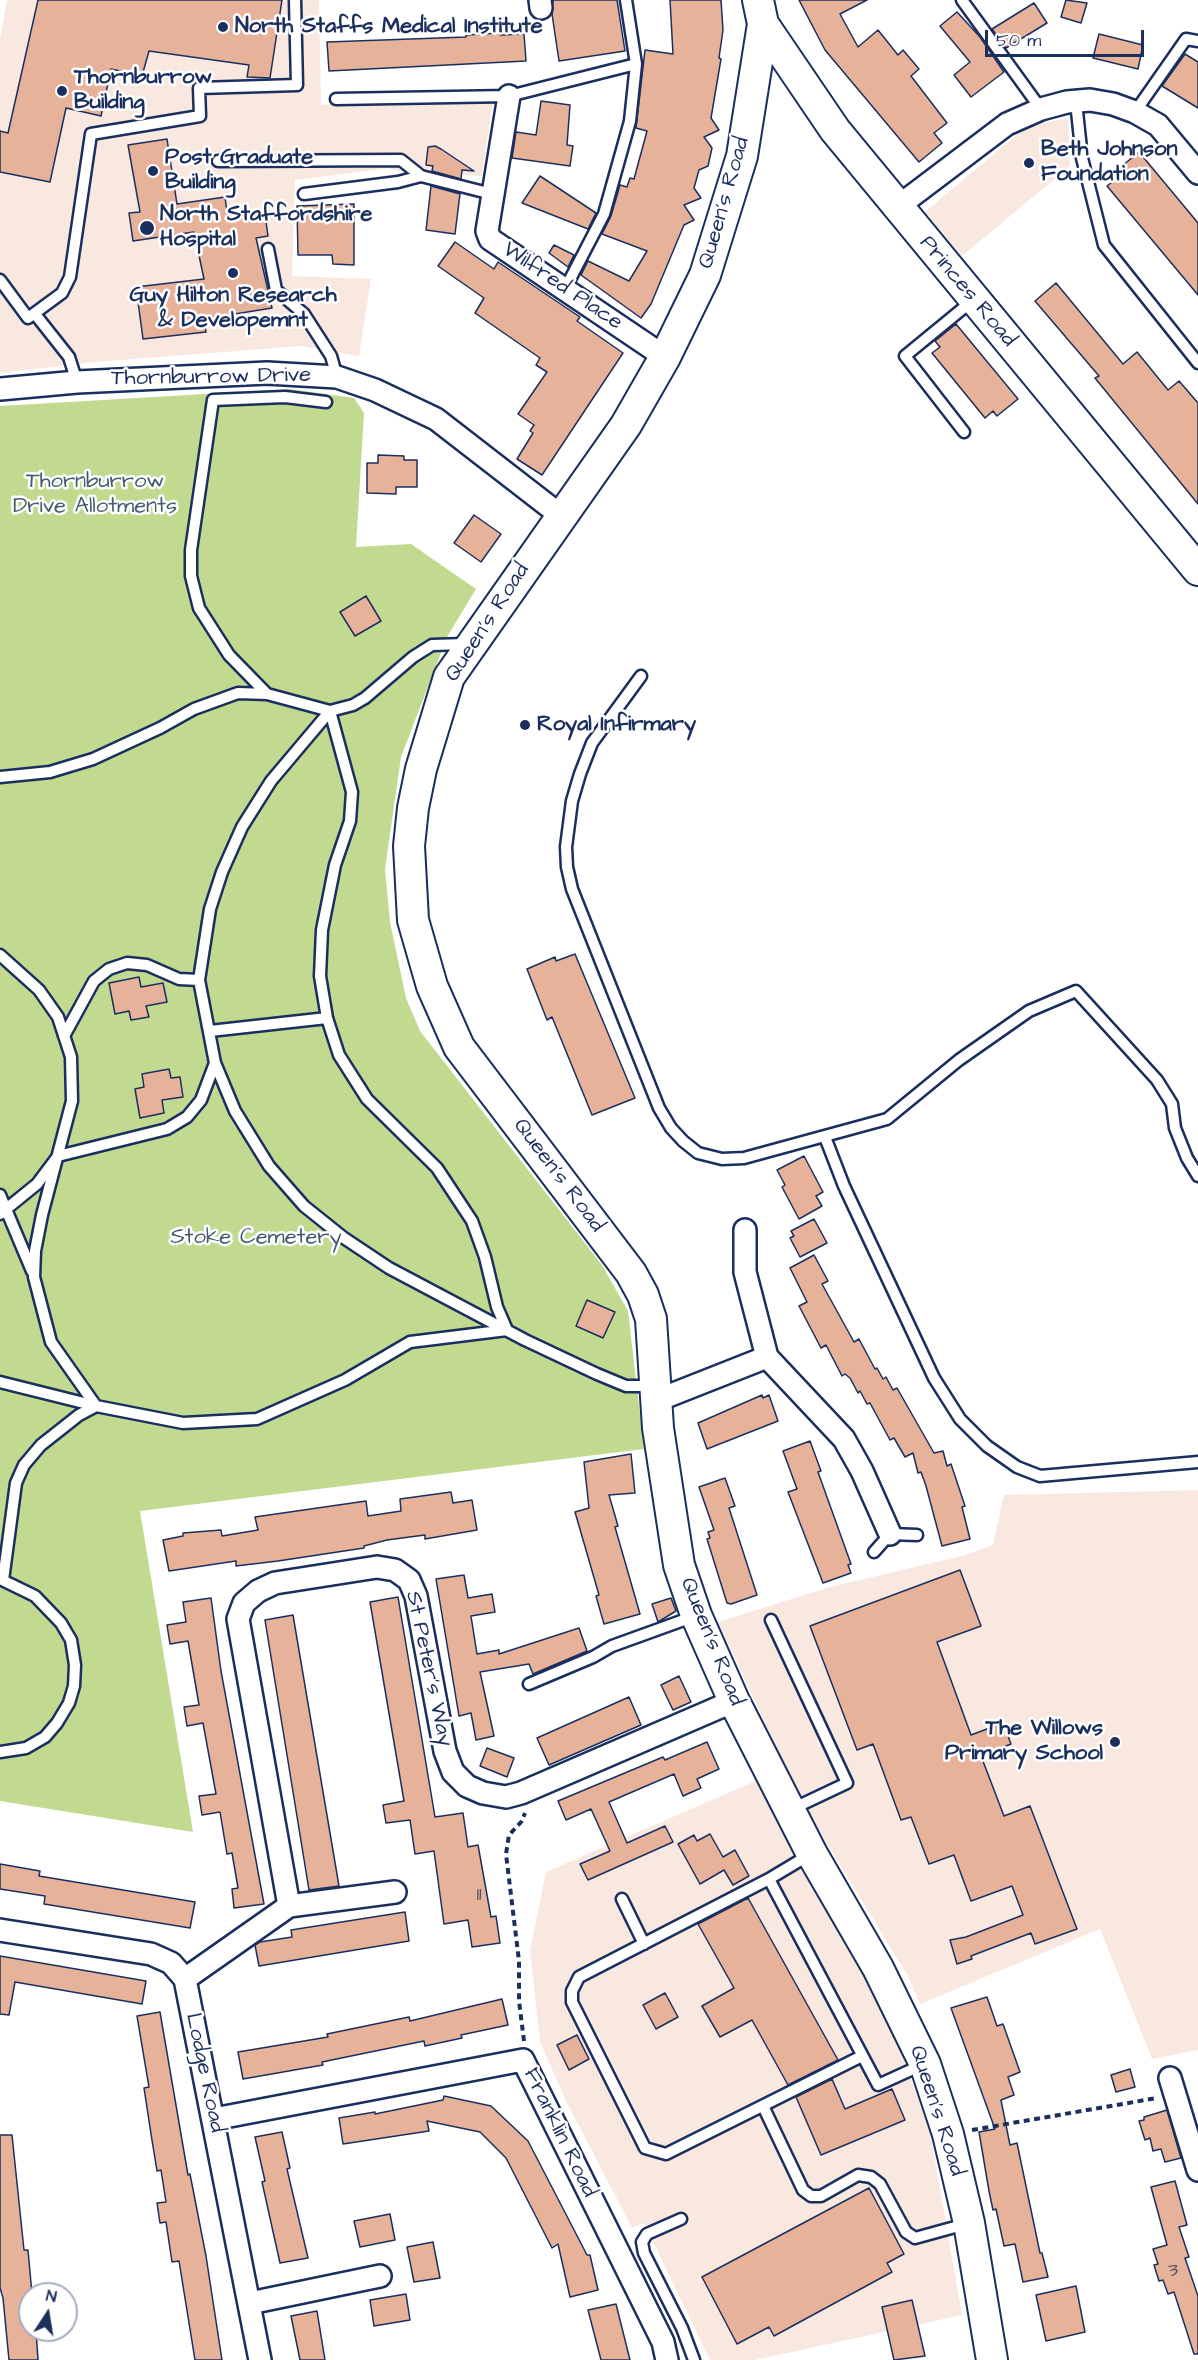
<!DOCTYPE html>
<style>
body{margin:0}
#map{position:relative;width:1198px;height:2360px;overflow:hidden;background:#fff;font-family:"Architects Daughter",sans-serif}
canvas{display:block}
.north{position:absolute;left:18px;top:2282px;width:60px;height:60px;box-sizing:border-box;background:#fff;border:2px solid #a4acbf;border-radius:50%;rotate:12deg;font-size:16px;font-weight:700;line-height:24px;text-align:center;color:#1b2f5e}
.north::after{content:'';display:block;margin:auto;width:21px;height:27px;background:#1b2f5e;clip-path:polygon(50% 0,100% 100%,50% 72%,0 100%)}
.scale{position:absolute;left:985px;top:30px;width:159px;height:27px;box-sizing:border-box;border:3px solid #1b2f5e;border-top:0;padding-left:8px;font-size:18px;line-height:21px;white-space:nowrap;color:#1b2f5e;-webkit-text-stroke:4px #fff;paint-order:stroke}
</style>
<div id="map">
<canvas width="1198" height="2360"></canvas>
<div class="north">N</div>
<div class="scale">50 m</div>
</div>
<script>
const ctx = document.querySelector('canvas').getContext('2d');
ctx.lineJoin = 'round';
function fillPath(path, color) { ctx.fillStyle = color; ctx.fill(path, 'evenodd'); }
const poly = rows => new Path2D(rows.map(r => 'M' + r).join(''));
function stroke(path, color, width, dash) { ctx.strokeStyle = color; ctx.lineWidth = width; ctx.lineCap = dash ? 'butt' : 'round'; ctx.setLineDash(dash || []); ctx.stroke(path); }
function label(font, color, halo, rows, align = 'center') {
  ctx.font = font + ' "Architects Daughter",sans-serif'; ctx.lineWidth = 5; ctx.setLineDash([]); ctx.textBaseline = 'middle'; ctx.strokeStyle = halo; ctx.fillStyle = color; for (const [text, x, y, turn = 0] of rows) {
    ctx.save(); ctx.translate(x, y); ctx.rotate((+turn || 0) * Math.PI / 180); ctx.textAlign = isNaN(turn) ? turn : align; if (halo) ctx.strokeText(text, 0, 0); ctx.fillText(text, 0, 0); ctx.restore();
  }
}
const built = poly([
 [7,0,319,0,321,105,493,99,482,176,403,172,388,168,295,180,292,276,371,279,359,356,301,346,95,362,0,373,0,39],
 [1068,118,1070,166,962,256,925,212,1019,133,1031,126],
 [1198,1490,1198,2050,1152,2059,1100,1929,920,2004,908,1976,803,1804,718,1622,830,1587,962,1556,993,1545,1004,1495],
 [758,1780,888,2016,930,2131,962,2315,755,2360,710,2360,644,2223,632,2228,566,2101,540,2042,530,1950,546,1872]
]);
const green = poly([
 [290,389,354,398,364,413,356,547,411,544,476,589,447,637,401,757,385,869,390,922,406,998,420,1031,602,1265,628,1311,644,1449,140,1511,193,1832,0,1801,0,406]
]);
const building = poly([
 [38,0,282,0,270,78,247,77,249,65,149,51,142,76,111,69,101,116,66,108,50,182,0,172,0,131,8,133,38,0],
 [553,0,617,0,625,51,559,61,552,14,553,0],
 [670,0,721,0,723,30,719,58,721,59,711,118,719,130,704,137,712,148,708,166,699,170,694,188,701,198,684,205,694,220,684,225,651,304,641,318,581,275,588,261,629,281,647,251,602,234,611,216,620,185,627,187,630,178,634,179,647,131,636,128,645,50,673,54,670,0],
 [799,0,867,0,840,14,858,47,878,30,898,55,903,50,919,69,911,76,947,123,934,133,942,143,919,162,825,50,799,0],
 [1066,0,1087,3,1081,23,1061,17,1066,0],
 [1034,3,1047,23,1006,48,992,29,1034,3],
 [957,12,980,37,1004,72,971,97,954,75,970,62,940,26,957,12],
 [499,33,500,35,524,34,526,61,329,71,327,42,466,37,466,35,499,33],
 [1099,34,1143,45,1138,69,1093,58,1099,34],
 [1185,54,1198,62,1198,108,1162,86,1185,54],
 [541,101,570,105,567,145,573,146,570,166,512,158,516,132,536,135,541,101],
 [167,139,177,204,225,197,228,220,265,214,268,236,256,238,272,308,204,319,206,332,143,339,136,287,204,279,194,232,133,241,129,213,140,212,128,145,167,139],
 [435,146,441,149,474,171,462,170,461,179,432,171,433,166,426,165,428,147,435,146],
 [1139,152,1198,223,1198,295,1107,186,1121,175,1117,170,1139,152],
 [540,176,596,213,588,229,522,203,540,176],
 [431,186,460,194,455,234,426,230,431,186],
 [354,204,354,265,333,264,332,255,298,255,297,206,354,204],
 [455,242,494,269,498,262,580,317,577,321,623,353,542,475,517,459,533,433,530,431,534,425,518,414,547,372,536,365,540,358,475,313,484,298,438,266,455,242],
 [554,245,574,255,568,267,549,253,554,245],
 [1056,283,1123,364,1137,352,1168,390,1179,381,1198,403,1198,504,1095,378,1099,376,1035,301,1056,283],
 [956,324,1018,399,997,416,993,411,985,418,932,353,940,347,935,341,956,324],
 [378,455,404,456,404,460,417,460,417,487,396,487,396,494,367,493,367,463,378,463,378,455],
 [474,515,501,534,481,562,454,543,474,515],
 [366,596,381,621,355,636,340,612,366,596],
 [575,954,635,1098,592,1115,552,1017,547,1020,527,969,555,957,556,961,575,954],
 [139,977,141,987,163,983,167,1002,146,1006,149,1017,131,1020,129,1011,115,1014,109,983,139,977],
 [169,1069,171,1078,180,1077,183,1097,162,1100,164,1113,140,1118,135,1089,144,1087,142,1074,169,1069],
 [804,1156,823,1192,816,1196,822,1206,799,1219,782,1187,785,1185,777,1170,804,1156],
 [814,1219,827,1243,800,1257,790,1238,794,1236,791,1231,814,1219],
 [814,1255,828,1281,822,1284,854,1342,859,1339,875,1369,877,1368,883,1379,886,1377,893,1390,897,1388,934,1453,943,1451,947,1466,951,1464,965,1506,962,1507,970,1539,942,1546,926,1486,921,1472,918,1473,913,1453,905,1457,894,1438,890,1440,870,1403,867,1404,860,1391,858,1393,850,1378,845,1374,842,1376,826,1345,821,1348,799,1306,807,1302,790,1268,814,1255],
 [587,1300,615,1312,603,1338,576,1326,587,1300],
 [762,1395,763,1398,769,1395,778,1421,707,1449,698,1423,762,1395],
 [810,1441,821,1471,818,1472,851,1564,848,1565,851,1573,823,1583,788,1492,797,1489,783,1451,810,1441],
 [631,1454,635,1493,609,1495,618,1526,615,1527,640,1614,604,1624,596,1596,599,1595,575,1512,589,1508,584,1462,631,1454],
 [725,1478,735,1506,729,1508,757,1595,731,1604,727,1603,707,1539,710,1538,708,1532,714,1530,699,1487,725,1478],
 [451,1492,453,1503,472,1500,477,1530,425,1539,425,1535,387,1540,364,1546,364,1548,278,1561,236,1566,236,1561,169,1571,163,1540,183,1536,183,1533,221,1530,222,1536,258,1530,255,1517,366,1501,368,1516,401,1511,400,1499,451,1492],
 [960,1570,981,1626,937,1642,971,1735,1003,1723,1011,1744,981,1756,1004,1816,1030,1806,1077,1929,1035,1944,1031,1933,971,1956,972,1959,957,1964,950,1940,966,1937,1023,1915,1012,1886,971,1901,954,1855,929,1864,911,1817,901,1820,873,1744,857,1750,810,1626,960,1570],
 [464,1575,468,1598,492,1594,495,1612,471,1616,477,1654,499,1650,499,1654,579,1628,587,1651,533,1674,529,1664,480,1672,494,1736,476,1740,471,1713,459,1716,436,1579,464,1575],
 [398,1597,435,1817,463,1813,468,1847,478,1845,491,1917,496,1916,500,1943,472,1947,468,1920,444,1924,434,1851,415,1854,410,1820,386,1823,383,1805,404,1801,370,1602,398,1597],
 [211,1598,221,1671,264,1904,234,1908,232,1889,238,1888,232,1853,227,1854,220,1812,202,1815,199,1796,216,1794,203,1723,187,1726,184,1707,199,1705,188,1641,170,1644,167,1625,186,1622,183,1602,211,1598],
 [671,1598,676,1611,658,1622,652,1604,671,1598],
 [293,1615,339,1886,309,1890,265,1620,293,1615],
 [679,1676,691,1702,673,1710,661,1685,679,1676],
 [629,1697,641,1725,549,1765,537,1738,629,1697],
 [707,1742,719,1769,697,1779,701,1788,683,1796,674,1774,609,1802,627,1843,665,1826,673,1842,588,1880,580,1864,610,1851,591,1809,566,1820,558,1801,663,1757,665,1760,707,1742],
 [487,1748,514,1758,507,1777,480,1766,487,1748],
 [710,1834,723,1857,735,1850,749,1876,733,1885,724,1870,700,1884,678,1844,694,1835,697,1841,710,1834],
 [0,1864,40,1871,39,1876,195,1902,190,1928,44,1904,45,1896,0,1889,0,1864],
 [748,1898,838,2060,788,2085,752,2020,720,2037,702,2006,734,1988,698,1924,748,1898],
 [405,1912,409,1941,259,1966,255,1945,260,1942,292,1937,291,1930,405,1912],
 [0,1956,146,1981,142,2004,15,1982,9,2015,0,2014,0,1956],
 [665,1993,678,2017,656,2029,643,2005,665,1993],
 [987,1997,997,2026,1003,2024,1020,2072,1008,2077,1014,2095,1001,2100,1010,2145,1017,2143,1040,2253,1042,2253,1048,2277,1023,2282,1015,2244,1004,2246,996,2209,993,2210,989,2191,979,2132,995,2129,951,2008,987,1997],
 [502,1999,508,2025,461,2035,462,2038,425,2046,424,2041,322,2062,323,2065,243,2079,238,2052,328,2037,327,2034,409,2017,410,2021,502,1999],
 [160,2012,188,2175,190,2174,206,2256,222,2360,195,2360,179,2261,172,2262,166,2222,160,2223,157,2203,166,2202,161,2170,157,2171,151,2134,144,2088,149,2087,137,2016,160,2012],
 [577,2035,589,2059,569,2070,557,2045,577,2035],
 [1130,2069,1135,2087,1116,2092,1111,2075,1130,2069],
 [832,2079,845,2109,892,2089,905,2120,821,2155,796,2097,832,2079],
 [444,2096,491,2106,528,2141,587,2255,590,2255,598,2290,570,2297,558,2244,552,2248,506,2158,480,2132,427,2121,429,2131,343,2144,339,2118,375,2112,375,2114,443,2100,444,2096],
 [1167,2110,1181,2158,1165,2162,1161,2149,1153,2151,1150,2138,1145,2140,1139,2121,1144,2120,1144,2117,1167,2110],
 [282,2132,290,2168,287,2169,308,2258,280,2263,262,2182,265,2181,255,2137,282,2132],
 [0,2135,12,2135,24,2250,28,2250,32,2294,30,2330,36,2330,38,2360,9,2360,3,2298,0,2288,0,2135],
 [1175,2181,1187,2225,1179,2227,1189,2257,1185,2258,1198,2296,1198,2354,1194,2354,1174,2292,1168,2294,1163,2280,1159,2281,1154,2265,1158,2264,1153,2249,1167,2245,1151,2187,1175,2181],
 [869,2188,904,2254,887,2263,892,2272,774,2336,769,2327,737,2344,702,2277,869,2188],
 [390,2214,395,2240,360,2247,354,2221,390,2214],
 [433,2242,440,2278,414,2282,407,2247,433,2242],
 [1076,2286,1085,2332,1046,2341,1036,2295,1076,2286],
 [406,2294,410,2320,374,2326,370,2300,406,2294],
 [912,2300,925,2356,894,2360,882,2307,912,2300],
 [616,2304,630,2360,601,2360,588,2310,616,2304],
 [317,2311,325,2360,300,2360,291,2316,317,2311]
]);
const path = poly([
 [524,2041,519,2001,519,1961,506,1854,509,1835,522,1821,525,1813],
 [972,2130,1157,2098]
]);
const lane = poly([
 [962,0,1041,109],
 [336,99,509,96,636,64],
 [1076,102,1082,158,1104,245,1198,363],
 [1135,112,1186,39,1198,41],
 [218,161,401,160,421,176,492,194],
 [304,194,398,182,421,176],
 [268,249,276,290,304,314,331,356,337,377],
 [0,280,28,318,62,293,70,277,91,134,200,116,199,88,297,85,295,0],
 [565,289,604,214,630,121,636,64,626,0],
 [35,314,69,357,77,382],
 [964,432,905,356,972,301],
 [465,644,432,645,413,657,365,698,353,705,330,711,271,781,242,827,222,872,210,909,199,980,215,1063,235,1111,269,1166,304,1206,344,1238,389,1268,525,1340,597,1374,626,1386,654,1386],
 [641,676,592,743,580,774,572,801,566,847,567,867,572,889,659,1108,671,1128,683,1141,698,1153,722,1159,744,1158,887,1119,959,1060,1029,1011,1076,991,1157,1080,1172,1104,1175,1128,1187,1158,1198,1176],
 [267,694,229,655,199,608,191,576,191,550,213,400,285,397,326,402],
 [0,777,50,772,93,759,160,728,194,709,238,693,267,694,330,711,352,792,350,821,335,865,322,930,320,976,327,1018,339,1055,367,1099,437,1168,472,1221,485,1257,497,1307,507,1330,410,1342,345,1380,257,1419,183,1423,96,1406,51,1342,34,1277,35,1251,42,1215,72,1101,71,1057,58,1017,39,990,0,955],
 [210,1031,327,1018],
 [64,1036,94,981,109,969,127,963,147,965,179,979,199,980],
 [825,1137,844,1186,934,1378,960,1419,987,1446,1017,1467,1040,1476,1198,1462],
 [0,1195,32,1271],
 [0,1214,37,1184,58,1156,167,1129,187,1117,201,1100,215,1063],
 [0,1382,96,1406],
 [874,1552,890,1534,917,1535],
 [0,1579,35,1596,61,1623,71,1640,75,1665,74,1686,69,1703,57,1723,45,1737,26,1748,0,1752],
 [3,1580,16,1483,24,1465,41,1445,79,1415,96,1406],
 [771,1620,847,1783,792,1809],
 [529,1684,593,1657,612,1646,695,1616],
 [809,1855,769,1879,878,2085,922,2065],
 [769,1879,579,1977,572,1991,572,2002,645,2148,666,2154,862,2056],
 [622,1899,644,1944],
 [763,2106,803,2190,811,2196,821,2196,858,2175,871,2177,880,2184,906,2232,915,2238,966,2224],
 [681,2219,647,2234,642,2242,644,2253,682,2328,694,2360]
]);
const street = poly([
 [540,0,541,8],
 [509,96,487,231,490,239,665,357],
 [896,208,1007,124,1041,109,1067,102,1090,100,1113,104,1135,112,1158,125,1198,173],
 [0,389,77,382,267,373,337,377,375,390,436,419,560,515],
 [745,1230,745,1272,767,1357,844,1439,862,1471,890,1534],
 [658,1400,767,1357],
 [289,1906,395,1892],
 [0,1930,151,1954,171,1963,185,1979,260,2360],
 [185,1979,289,1906,238,1619,244,1603,258,1591,275,1583,377,1567,395,1570,409,1580,416,1596,445,1751,453,1772,467,1786,483,1793,506,1797,521,1793,734,1701],
 [1170,2078,1198,2170],
 [214,2119,523,2060,663,2342,667,2360],
 [250,2303,380,2276]
]);
const secondary = poly([
 [758,0,763,24,835,130,1198,570],
 [763,24,742,156,705,275,665,357,626,425,449,677,421,769,413,808,409,846,413,920,432,986,459,1047,631,1273,643,1295,651,1319,658,1428,679,1565,696,1615,734,1701,812,1854,878,1968,925,2064,948,2134,969,2223,992,2360]
]);
const markers = [
 [223,27,6,"#1b2f5e"],
 [62,91,6,"#1b2f5e"],
 [1029,163,6,"#1b2f5e"],
 [153,171,6,"#1b2f5e"],
 [147,228,8,"#1b2f5e"],
 [233,273,6,"#1b2f5e"],
 [525,725,6,"#1b2f5e"],
 [1115,1742,6,"#1b2f5e"]
];
const numberNames = [
 ["11",479,1896],
 ["3",1173,2272]
];
const poiNames = [
 ["North Staffs Medical Institute",235,27],
 ["Thornburrow",74,78],
 ["Building",74,103],
 ["Beth Johnson",1041,150],
 ["Foundation",1041,175],
 ["Post Graduate",165,158],
 ["Building",165,183],
 ["North Staffordshire",160,215],
 ["Hospital",160,240],
 ["Guy Hilton Research",233,296,"center"],
 ["& Developemnt",233,321,"center"],
 ["Royal Infirmary",537,725],
 ["The Willows",1103,1729,"right"],
 ["Primary School",1103,1754,"right"]
];
const streetNames = [
 ["Queen's Road",725,203,-74],
 ["Wilfred Place",562,287,34],
 ["Princes Road",967,292,50],
 ["Thornburrow Drive",211,378,-1],
 ["Queen's Road",488,623,-57],
 ["Queen's Road",558,1176,53],
 ["Queen's Road",711,1642,68],
 ["St Peter's Way",428,1669,78],
 ["Lodge Road",204,2073,78],
 ["Queen's Road",936,2111,72],
 ["Franklin Road",559,2133,64]
];
const parkNames = [
 ["Thornburrow",95,482],
 ["Drive Allotments",95,507],
 ["Stoke Cemetery",256,1238]
];
fillPath(built, '#f8e8e0');
fillPath(green, '#c2da90');
fillPath(building, '#e6b299');
stroke(building, '#1b2f5e', 1.5);
stroke(lane, '#1b2f5e', 15);
stroke(street, '#1b2f5e', 26);
stroke(secondary, '#1b2f5e', 34);
stroke(path, '#1b2f5e', 4, [6, 4.5]);
stroke(lane, '#fff', 10);
stroke(street, '#fff', 21);
stroke(secondary, '#fff', 30);
for (const [x, y, r, color] of markers) { const dot = new Path2D(); dot.arc(x, y, r, 0, 2 * Math.PI); ctx.fillStyle = color; ctx.fill(dot); stroke(dot, '#fff', 2); }
label('20px', '#4e506d', null, numberNames);
label('bold 22px', '#1b2f5e', '#fff', poiNames, 'left');
label('22px', '#1b2f5e', '#fff', streetNames);
label('22px', '#455a6a', '#fff', parkNames);
</script>
